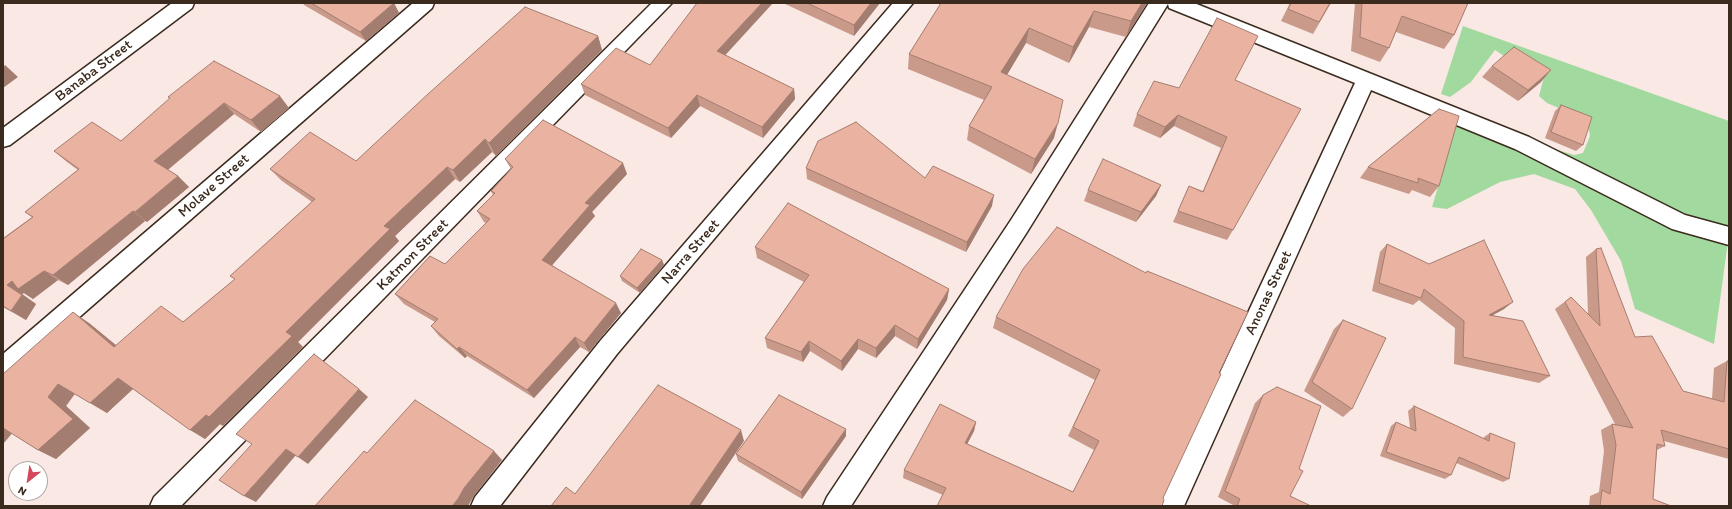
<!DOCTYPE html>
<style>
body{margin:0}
#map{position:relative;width:1732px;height:509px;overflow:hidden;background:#f9e8e3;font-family:Itim,sans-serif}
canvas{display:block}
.frame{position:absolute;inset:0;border:4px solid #3b2a1e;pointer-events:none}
.north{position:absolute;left:8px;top:461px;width:40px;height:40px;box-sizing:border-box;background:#fff;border:1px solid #b1aaa5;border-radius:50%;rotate:210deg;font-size:11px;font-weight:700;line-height:16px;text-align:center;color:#3b2a1e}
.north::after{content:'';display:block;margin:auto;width:14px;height:18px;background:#d1495b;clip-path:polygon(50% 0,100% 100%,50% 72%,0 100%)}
</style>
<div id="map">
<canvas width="1732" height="509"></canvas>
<div class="frame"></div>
<div class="north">N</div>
</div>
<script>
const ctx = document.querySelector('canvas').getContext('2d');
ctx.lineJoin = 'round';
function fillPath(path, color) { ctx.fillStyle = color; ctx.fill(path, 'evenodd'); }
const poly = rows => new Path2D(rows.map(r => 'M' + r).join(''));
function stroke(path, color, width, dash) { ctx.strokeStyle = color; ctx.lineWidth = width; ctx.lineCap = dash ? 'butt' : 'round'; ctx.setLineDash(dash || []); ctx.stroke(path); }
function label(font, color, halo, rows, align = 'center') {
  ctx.font = font + ' Itim,sans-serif'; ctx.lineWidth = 3; ctx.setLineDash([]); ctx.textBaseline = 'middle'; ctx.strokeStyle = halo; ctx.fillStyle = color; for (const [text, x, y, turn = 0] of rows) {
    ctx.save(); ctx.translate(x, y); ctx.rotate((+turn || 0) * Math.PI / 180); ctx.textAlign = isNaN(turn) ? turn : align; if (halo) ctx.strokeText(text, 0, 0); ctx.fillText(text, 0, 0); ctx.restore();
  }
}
const green = poly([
 [1463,26,1729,121,1729,234,1714,344,1635,309,1621,261,1591,210,1575,189,1534,174,1500,182,1447,209,1432,207,1438,187,1439,165,1456,121,1553,160,1555,149,1574,155,1583,153,1590,136,1587,120,1547,103,1539,96,1544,77,1519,66,1495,50,1471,82,1450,97,1441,94]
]);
const minor = poly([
 [172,3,194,3,192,8,10,145,3,147,3,128,172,3],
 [413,3,434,3,432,8,11,377,3,380,3,354,413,3],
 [652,3,672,3,181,506,150,506,154,497,652,3],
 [893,3,913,3,617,354,500,506,471,506,475,497,601,340,893,3],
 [1149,3,1194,3,1529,137,1685,215,1729,227,1729,245,1672,229,1515,149,1371,90,1184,506,1158,506,1355,83,1169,8,1168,4,1027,232,851,506,823,506,827,497,1011,220,1149,3]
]);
const wall = poly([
 [303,3,394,3,399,13,366,41,304,5],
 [783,3,880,3,854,36],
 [941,3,1147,3,1126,37,1089,27,1069,63,1026,43,1007,75,1054,138,1031,174,967,140,969,126,984,100,908,69,909,54],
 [1290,3,1331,3,1313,34,1281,21],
 [1355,3,1468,3,1454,35,1444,49,1396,32,1389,48,1380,62,1351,51],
 [598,36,602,50,496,156,492,152,460,182,455,179,395,236,399,241,298,342,303,347,223,426,220,424,205,439,133,389,107,413,75,394,66,406,90,428,56,459,38,450,12,433,3,444,89,323,116,345,183,322,235,279,230,276,312,202,282,181,270,169,356,161],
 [725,55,794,89,795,99,763,138,700,106,671,138,585,95,581,84,650,65],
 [1492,66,1541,82,1518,101,1482,77],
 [1235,80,1233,230,1227,240,1173,222,1189,186,1203,191,1221,148,1174,126,1160,138,1133,126,1137,114,1179,88],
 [168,97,289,108,261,132,234,114,168,170,178,176,189,187,147,222,145,221,68,285,58,280,33,299,24,293,22,294,36,304,26,320,3,307,3,238,32,217,25,212,78,170,67,162,54,151,121,141,170,99],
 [1561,105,1583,145,1576,151,1545,138,1555,111],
 [1439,109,1439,186,1430,197,1412,190,1409,194,1360,178,1368,167],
 [505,159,627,174,592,212,595,216,552,265,621,313,589,352,580,347,534,398,467,356,465,358,439,336,431,326,435,322,404,304,395,294,445,264,486,223,484,222,477,211,493,195,491,191,511,169],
 [806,168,925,178,992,206,966,252,807,179],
 [1161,185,1156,196,1136,222,1084,201,1088,190],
 [1387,244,1504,309,1493,315,1550,376,1539,383,1454,364,1455,328,1419,300,1413,305,1372,291,1380,252],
 [755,247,949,289,947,300,917,349,895,336,876,358,858,349,842,371,810,351,803,362,767,348,765,338,804,282,757,258],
 [1596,249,1635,337,1683,391,1712,399,1714,368,1727,361,1729,361,1729,459,1664,441,1665,446,1657,450,1653,499,1671,506,1589,506,1590,496,1599,492,1604,451,1601,430,1612,424,1615,424,1555,309,1571,297,1588,314,1586,257],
 [662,260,664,265,640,293,622,281,620,276],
 [996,317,1219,373,1163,498,943,495,903,478,904,470,976,422,974,431,967,444,1073,492,1094,450,1068,436,1095,380,993,328],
 [1343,320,1352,409,1343,417,1304,391,1334,329],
 [1263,395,1290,496,1311,506,1232,506,1233,505,1218,497,1255,403],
 [1414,406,1484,439,1484,437,1490,433,1509,479,1503,482,1456,463,1451,475,1445,479,1380,456,1391,426,1396,422,1410,428,1408,411],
 [846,429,846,436,802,499,738,461,736,454]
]);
const shadedWall = poly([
 [394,3,399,13,366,41,360,32],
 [762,3,773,3,719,62,717,51],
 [871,3,880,3,854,36,854,25],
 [1142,3,1147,3,1126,37,1131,21],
 [1094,11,1089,27,1069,63,1073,47],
 [1029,28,1026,43,999,88,1001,72],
 [598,36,602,50,496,156,489,143],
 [5,65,18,77,3,88,3,67],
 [1551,70,1541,82,1518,101,1528,90],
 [794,89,795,99,763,138,762,127],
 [697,95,700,106,671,138,668,128],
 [280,96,289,108,261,132,251,120],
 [224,103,234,114,165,172,154,161],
 [1178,115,1174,126,1160,138,1165,127],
 [1058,123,1054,138,1031,174,1035,159],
 [485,139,492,152,460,182,453,170],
 [623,163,627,174,592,212,595,216,548,270,542,260,585,203],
 [447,167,455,179,395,236,399,241,298,342,303,347,223,426,209,417,286,332,384,226],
 [178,176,189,187,147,222,135,212],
 [1161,185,1156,196,1136,222,1141,212],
 [994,195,992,206,966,252,967,242],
 [133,211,145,221,68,285,53,275],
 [662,260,664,265,640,293,637,288],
 [44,271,58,280,33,299,24,293,22,294,36,304,26,320,11,311,7,285,12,281],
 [949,289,947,300,917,349,918,339],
 [1513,302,1504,309,1480,322,1489,315],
 [616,303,621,313,589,352,584,343],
 [73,312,89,323,130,357,114,347],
 [895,325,895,336,876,358,876,348],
 [575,337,580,347,534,398,527,390],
 [858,339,858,349,842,371,841,361],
 [809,341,810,351,803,362,801,352],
 [459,347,467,356,465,358,457,349],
 [118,378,134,388,107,413,90,403],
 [58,384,75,393,66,406,90,428,56,459,38,450,48,397],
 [359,389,368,397,308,464,298,457],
 [206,415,220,424,205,439,190,430],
 [976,422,974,431,963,452,965,443],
 [3,426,14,431,3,444],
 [846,429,846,436,802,499,801,492],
 [741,430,744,441,700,506,689,506],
 [286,449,296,455,256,502,244,496],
 [494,451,502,460,474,496,468,506,452,506,464,488]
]);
const building = poly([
 [311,3,394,3,360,32,311,3],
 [697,3,762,3,717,51,794,89,762,127,697,95,668,128,581,84,616,48,650,65,697,3],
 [807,3,871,3,854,25,807,3],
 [941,3,1142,3,1131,21,1094,11,1073,47,1029,28,1001,72,1063,100,1058,123,1035,159,969,126,992,87,909,54,941,3],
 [1291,3,1330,3,1319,22,1288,9,1291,3],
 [1362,3,1468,3,1454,35,1402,16,1389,48,1360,37,1362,3],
 [525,7,598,36,489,143,485,139,453,170,447,167,384,226,390,229,286,332,292,336,209,417,206,415,190,430,118,378,90,403,58,384,48,397,73,419,38,450,3,428,3,374,73,312,114,347,161,306,183,322,235,279,230,276,315,199,270,169,310,132,356,161,428,94,525,7],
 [1217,18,1258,36,1235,80,1301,109,1233,230,1178,211,1189,186,1203,192,1227,137,1178,115,1165,127,1137,114,1154,81,1179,88,1217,18],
 [1514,47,1551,70,1528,90,1492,66,1514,47],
 [214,61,280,96,251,120,224,103,154,161,178,176,135,212,133,211,53,275,44,271,18,289,12,281,7,285,22,295,11,311,3,306,3,239,33,217,25,212,79,169,54,151,92,122,121,141,170,98,168,97,214,61],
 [1561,105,1592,117,1583,145,1551,132,1561,105],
 [1439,109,1459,116,1439,186,1418,178,1418,183,1368,167,1439,109],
 [543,120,623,163,585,203,590,205,542,260,616,303,584,343,575,337,527,390,459,347,457,349,431,326,438,319,395,294,430,256,445,264,490,219,477,211,495,193,491,191,513,167,505,159,543,120],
 [856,122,925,178,933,166,994,195,967,242,806,168,818,141,856,122],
 [1103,159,1161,185,1141,212,1088,190,1103,159],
 [788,203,949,289,918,339,895,325,876,348,858,339,841,361,809,341,801,352,765,338,809,275,755,247,788,203],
 [1057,227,1146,273,1147,271,1248,312,1219,373,1221,374,1163,498,1164,500,1162,506,937,506,946,488,904,470,940,404,976,422,965,443,1073,492,1099,441,1073,427,1100,370,996,317,1023,269,1057,227],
 [1484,240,1513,302,1489,315,1523,321,1550,376,1463,357,1464,321,1424,289,1421,298,1379,283,1387,244,1429,264,1484,240],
 [1601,248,1635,337,1652,336,1683,391,1724,402,1727,361,1729,361,1729,449,1661,430,1665,446,1657,444,1653,499,1671,506,1600,506,1602,490,1610,494,1616,445,1612,424,1633,428,1565,302,1571,297,1600,326,1596,249,1601,248],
 [641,249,662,260,637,288,620,276,641,249],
 [1343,320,1386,338,1352,409,1312,382,1343,320],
 [314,354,359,389,298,457,286,449,244,496,219,480,252,444,236,434,314,354],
 [658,385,741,430,689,506,551,506,566,487,575,494,658,385],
 [1277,387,1321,406,1299,469,1303,471,1290,496,1311,506,1237,506,1240,499,1225,491,1263,395,1277,387],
 [779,395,846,429,801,492,736,454,779,395],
 [415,400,494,451,464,488,458,499,452,506,315,506,364,451,367,453,415,400],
 [1414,406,1489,441,1490,433,1515,443,1509,479,1459,457,1451,475,1386,452,1396,422,1416,431,1414,406]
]);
const streetNames = [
 ["Banaba Street",94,71,-37],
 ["Molave Street",214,186,-41],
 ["Narra Street",691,252,-49],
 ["Katmon Street",413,255,-45],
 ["Anonas Street",1269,293,-65]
];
fillPath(green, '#a2d99e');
stroke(minor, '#3b2a1e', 3);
fillPath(minor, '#fff');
fillPath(wall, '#c9998a');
fillPath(shadedWall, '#a47d71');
fillPath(building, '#eab2a1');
stroke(building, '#a47d71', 1);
label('15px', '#3b2a1e', '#fff', streetNames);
</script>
